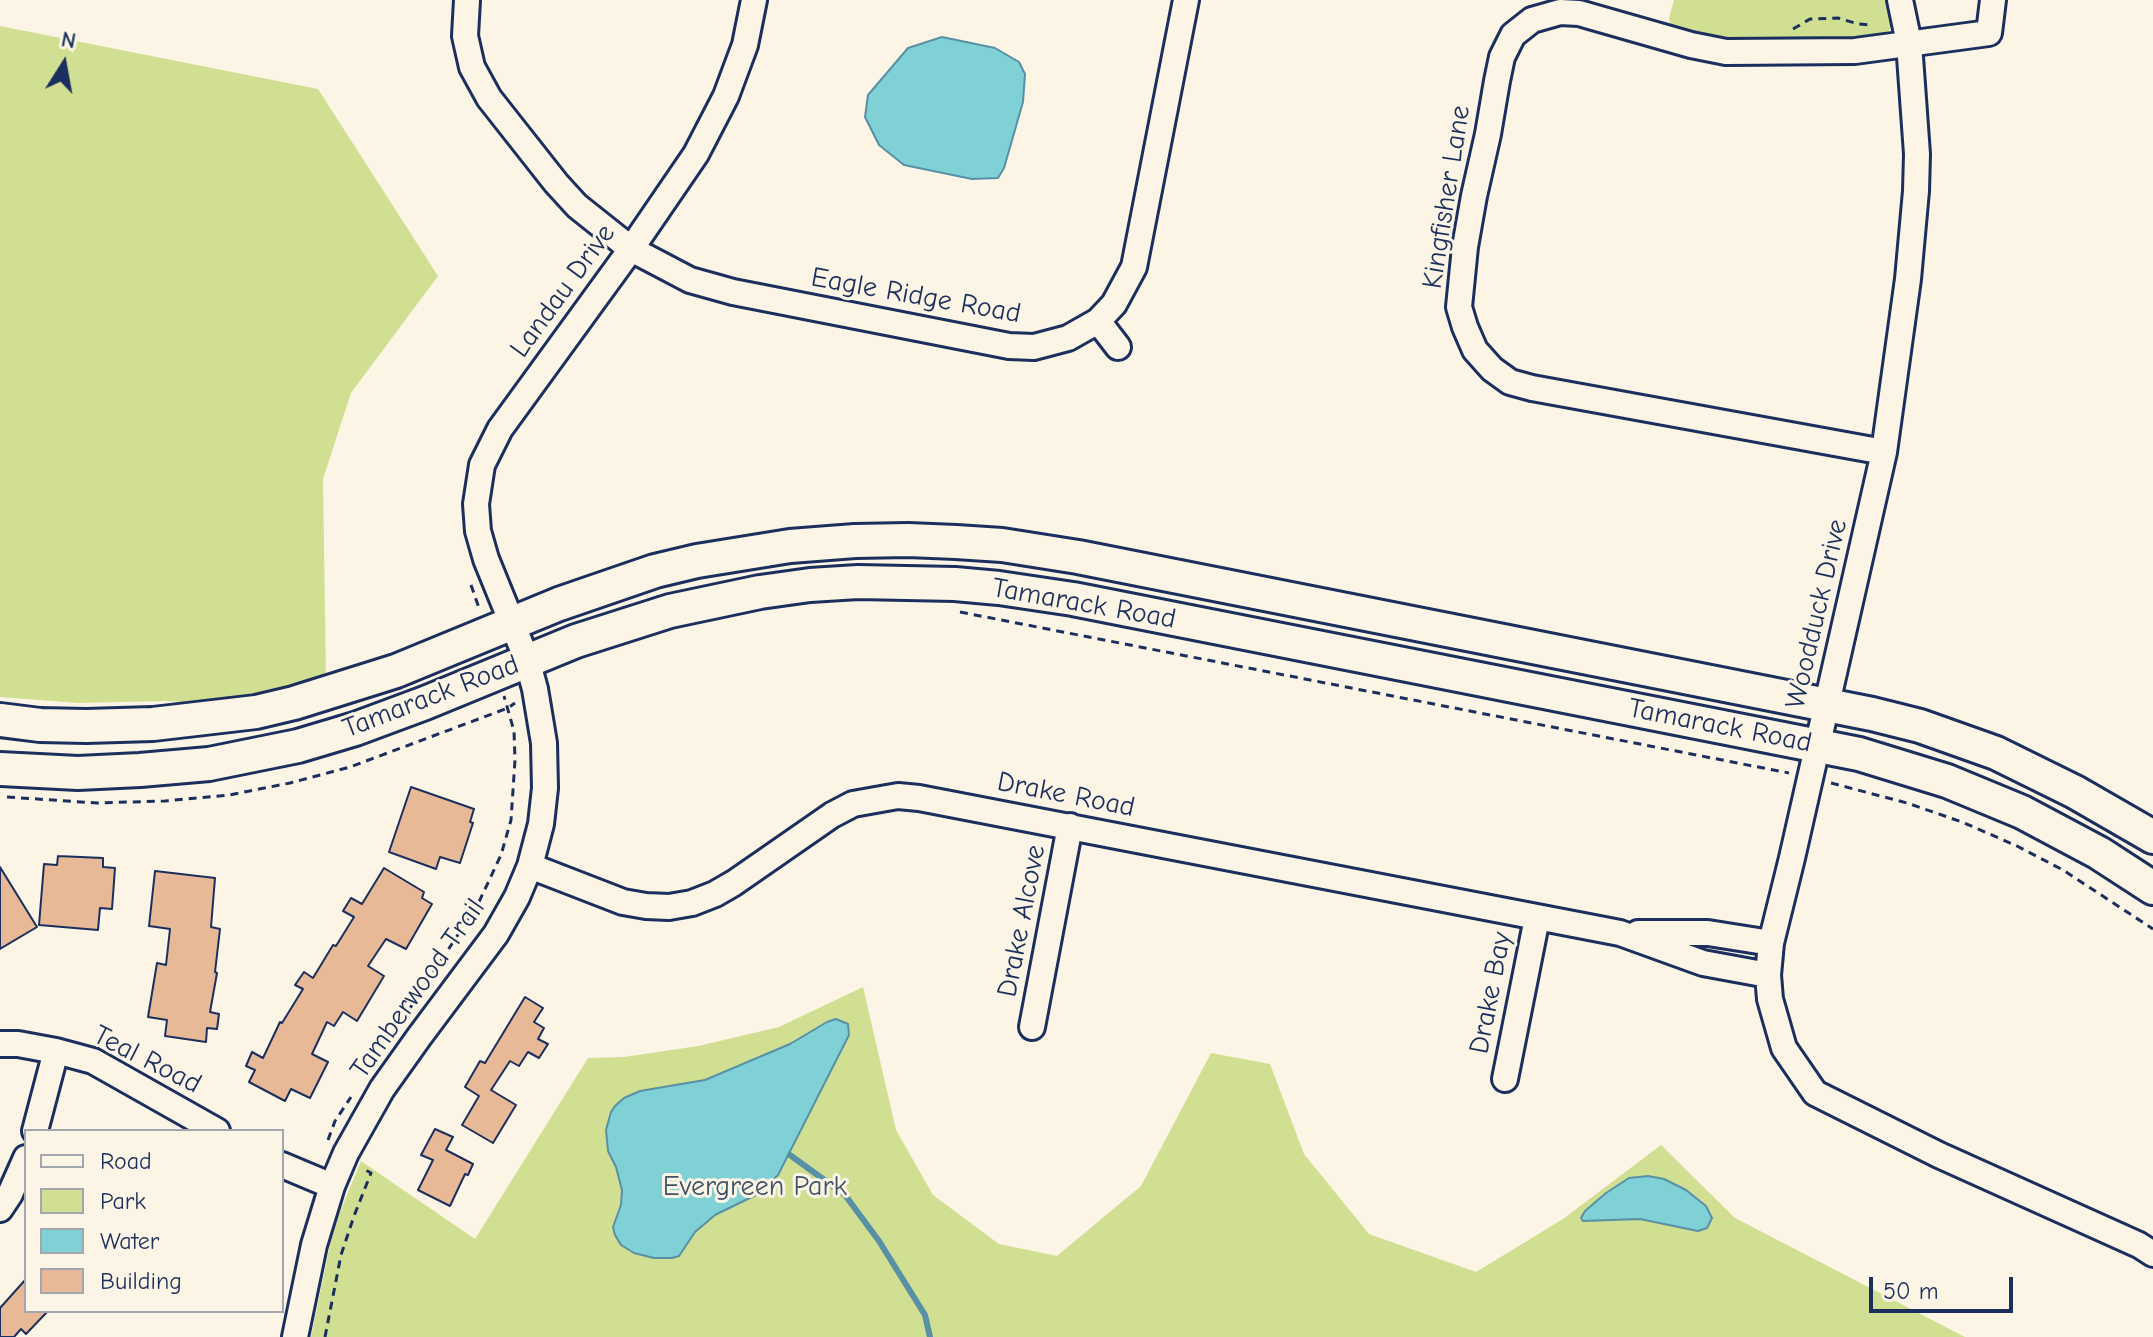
<!DOCTYPE html>
<style>
body{margin:0}
#map{position:relative;width:2153px;height:1337px;overflow:hidden;background:#fcf5e5;font-family:"Comic Neue",sans-serif}
canvas{display:block}
.legend{position:absolute;left:24px;top:1129px;width:260px;height:184px;box-sizing:border-box;background:#fcf5e5;border:2px solid #a2a6af;margin:0;padding:10px 14px;list-style:none;font-size:24px;color:#1b2f5e}
.legend li{display:flex;align-items:center;gap:16px;height:40px}
.legend b{width:40px;border:2px solid #a2a6af}
.north{position:absolute;left:24px;top:24px;width:80px;height:80px;-webkit-text-stroke:6px #fcf5e5;paint-order:stroke;rotate:11deg;font-size:22px;font-weight:700;line-height:32px;text-align:center;color:#1b2f5e}
.north::after{content:'';display:block;margin:auto;width:28px;height:36px;background:#1b2f5e;clip-path:polygon(50% 0,100% 100%,50% 72%,0 100%)}
.scale{position:absolute;left:1869px;top:1277px;width:144px;height:36px;box-sizing:border-box;border:4px solid #1b2f5e;border-top:0;padding-left:10px;font-size:24px;line-height:28px;white-space:nowrap;color:#1b2f5e;-webkit-text-stroke:6px #fcf5e5;paint-order:stroke}
</style>
<div id="map">
<canvas width="2153" height="1337"></canvas>
<ul class="legend">
<li><b style="height:10px;background:#fcf5e5"></b>Road</li>
<li><b style="height:22px;background:#d1df93"></b>Park</li>
<li><b style="height:22px;background:#80d1d6"></b>Water</li>
<li><b style="height:22px;background:#e7b997"></b>Building</li>
</ul>
<div class="north">N</div>
<div class="scale">50 m</div>
</div>
<script>
const ctx = document.querySelector('canvas').getContext('2d');
ctx.lineJoin = 'round';
function fillPath(path, color) { ctx.fillStyle = color; ctx.fill(path, 'evenodd'); }
const poly = rows => new Path2D(rows.map(r => 'M' + r).join(''));
function stroke(path, color, width, dash) { ctx.strokeStyle = color; ctx.lineWidth = width; ctx.lineCap = dash ? 'butt' : 'round'; ctx.setLineDash(dash || []); ctx.stroke(path); }
function label(font, color, halo, rows, align = 'center') {
  ctx.font = font + ' "Comic Neue",sans-serif'; ctx.lineWidth = 6; ctx.setLineDash([]); ctx.textBaseline = 'middle'; ctx.strokeStyle = halo; ctx.fillStyle = color; for (const [text, x, y, turn = 0] of rows) {
    ctx.save(); ctx.translate(x, y); ctx.rotate((+turn || 0) * Math.PI / 180); ctx.textAlign = isNaN(turn) ? turn : align; if (halo) ctx.strokeText(text, 0, 0); ctx.fillText(text, 0, 0); ctx.restore();
  }
}
const green = poly([
 [1674,0,1889,0,1893,21,1889,31,1881,35,1848,38,1742,41,1717,39,1671,28,1669,18],
 [0,26,318,89,438,276,351,393,323,479,326,681,221,704,165,701,78,703,0,697],
 [863,987,896,1130,933,1195,999,1244,1057,1256,1141,1186,1211,1053,1270,1064,1304,1154,1369,1234,1476,1272,1563,1219,1661,1145,1735,1218,1965,1337,311,1337,330,1245,340,1212,361,1161,475,1239,588,1058,624,1057,698,1046,779,1027]
]);
const water = poly([
 [942,37,995,48,1019,62,1025,74,1023,102,1004,168,998,178,972,179,904,165,879,145,865,117,868,95,908,48,942,37],
 [836,1019,848,1024,849,1035,778,1175,760,1193,715,1215,695,1232,679,1256,672,1258,654,1258,634,1253,621,1245,615,1235,613,1227,621,1205,622,1190,616,1167,608,1151,606,1130,611,1112,615,1106,624,1098,640,1091,705,1080,790,1044,827,1022,836,1019],
 [1648,1176,1664,1179,1686,1190,1706,1206,1712,1218,1707,1228,1698,1231,1640,1219,1583,1221,1581,1218,1585,1211,1606,1193,1629,1178,1648,1176]
]);
const stream = poly([
 [790,1155,845,1195,879,1241,925,1315,930,1337]
]);
const building = poly([
 [411,787,474,809,470,822,473,823,460,863,440,857,436,869,389,852,411,787],
 [58,856,103,858,103,867,115,868,112,909,100,908,98,930,39,925,44,864,57,865,58,856],
 [0,867,37,927,0,949,0,867],
 [384,868,424,892,422,898,432,904,406,949,386,939,368,966,384,976,357,1021,343,1012,334,1026,327,1022,312,1054,328,1062,310,1098,291,1089,285,1101,249,1082,255,1070,246,1066,252,1052,263,1058,280,1022,282,1023,303,989,295,985,304,972,313,978,333,945,336,946,354,917,343,911,351,898,362,904,384,868],
 [155,871,215,878,211,927,220,929,215,972,217,973,210,1012,219,1014,217,1029,207,1028,206,1042,165,1036,167,1020,148,1017,157,963,166,965,170,929,149,926,155,871],
 [525,997,543,1008,534,1022,544,1028,538,1039,548,1044,539,1058,528,1052,519,1066,510,1061,491,1090,516,1105,493,1143,462,1125,479,1096,465,1087,480,1061,485,1063,525,997],
 [435,1129,453,1137,446,1150,473,1164,468,1175,465,1174,450,1206,418,1190,433,1160,421,1155,435,1129],
 [26,1279,26,1311,48,1311,26,1334,21,1329,14,1337,0,1337,0,1308,26,1279]
]);
const path = poly([
 [1793,29,1810,19,1838,18,1858,24,1870,25],
 [471,585,479,608],
 [960,612,1789,773],
 [1831,783,1907,803,1962,822,2017,846,2063,870,2153,929],
 [7,797,97,803,165,801,229,795,290,783,350,767,508,708,515,703],
 [395,1031,478,904,501,855,511,820,515,760,514,731,504,696],
 [328,1140,335,1121,351,1097],
 [325,1337,341,1255,354,1216,371,1173,364,1169]
]);
const street = poly([
 [467,0,465,36,472,67,489,98,556,183,577,206,631,249,690,280,733,292,1009,346,1034,347,1068,338,1098,321,1114,304,1134,267,1186,0],
 [1900,0,1909,43,1917,154,1916,191,1908,279,1884,452,1792,858,1771,943,1768,975,1770,999,1784,1048,1815,1093,1939,1155,2139,1245,2153,1254],
 [1098,321,1118,347],
 [1884,452,1532,388,1510,382,1492,369,1475,350,1465,327,1459,307,1465,247,1474,196,1488,134,1497,81,1502,57,1513,35,1532,20,1560,12,1579,13,1691,45,1726,52,1855,51,1989,33,1993,0],
 [530,866,623,902,646,906,669,907,692,903,715,894,734,883,832,815,853,804,898,796,919,798,1620,933,1703,963,1768,975],
 [1638,933,1708,933,1771,943],
 [1032,1027,1070,826],
 [0,1044,18,1044,56,1051,93,1061,217,1131],
 [1505,1079,1537,918],
 [35,1131,56,1051],
 [282,1165,332,1186],
 [0,1209,10,1194,26,1158],
 [295,1337,314,1245,332,1186,346,1153,382,1089,419,1037,496,934,517,897,530,866,541,824,545,788,544,743,535,689,527,660,486,559,478,531,476,504,482,465,500,429,631,249,696,154,726,96,745,45,754,0]
]);
const secondary = poly([
 [0,720,40,725,86,726,153,724,256,712,294,703,396,671,559,604,655,571,697,561,790,546,855,541,908,540,956,542,1002,545,1078,557,1872,714,1920,726,1996,753,2075,792,2153,837],
 [0,769,78,773,140,770,209,764,298,746,355,729,425,703,576,641,670,611,760,592,810,585,858,582,955,584,999,588,1073,599,1859,754,1947,781,2022,812,2099,853,2153,888]
]);
const streetNames = [
 ["Kingfisher Lane",1447,197,-81],
 ["Landau Drive",563,291,-54],
 ["Eagle Ridge Road",916,296,10],
 ["Tamarack Road",1084,604,10],
 ["Woodduck Drive",1817,614,-77],
 ["Tamarack Road",431,697,-21],
 ["Tamarack Road",1720,726,11],
 ["Drake Road",1066,795,11],
 ["Drake Alcove",1022,921,-79],
 ["Tamberwood Trail",418,989,-55],
 ["Drake Bay",1491,993,-79],
 ["Teal Road",147,1060,27]
];
const parkNames = [
 ["Evergreen Park",755,1187]
];
fillPath(green, '#d1df93');
fillPath(water, '#80d1d6');
stroke(water, '#5890a6', 2);
stroke(stream, '#5890a6', 6);
fillPath(building, '#e7b997');
stroke(building, '#1b2f5e', 2);
stroke(street, '#1b2f5e', 30);
stroke(secondary, '#1b2f5e', 38);
stroke(path, '#1b2f5e', 3, [8, 6]);
stroke(street, '#fcf5e5', 24);
stroke(secondary, '#fcf5e5', 32);
label('28px', '#1b2f5e', '#fcf5e5', streetNames);
label('28px', '#3f5269', '#fcf5e5', parkNames);
</script>
